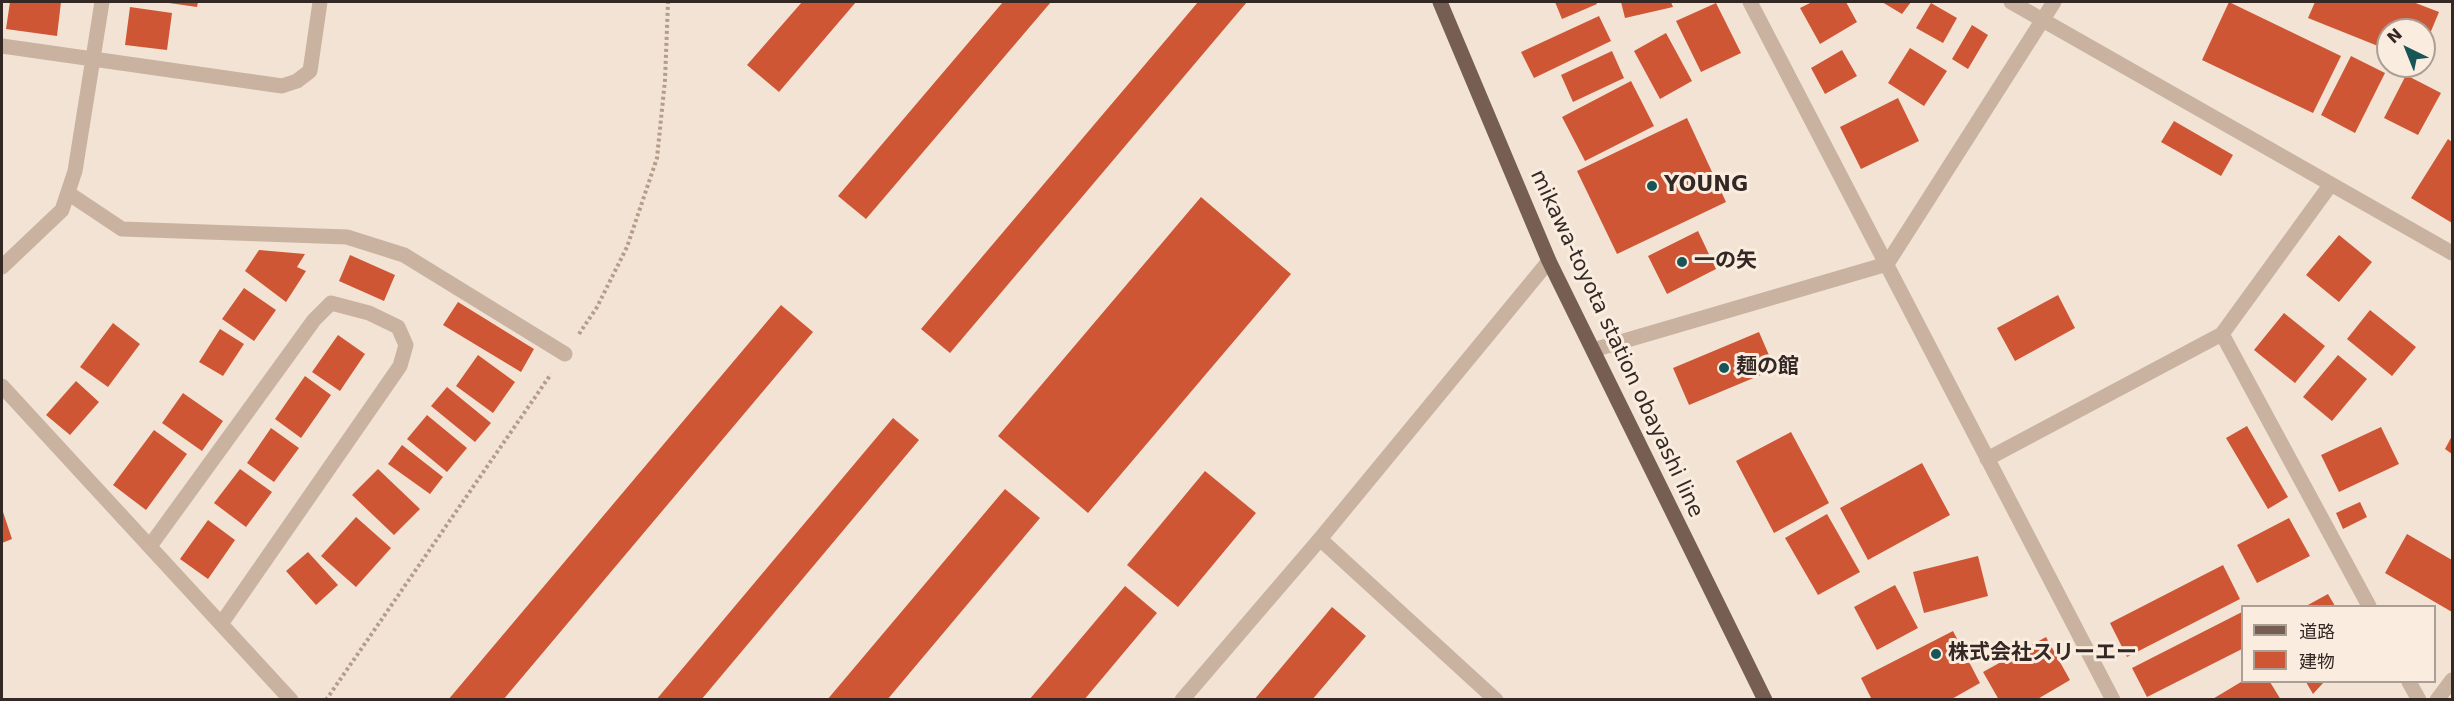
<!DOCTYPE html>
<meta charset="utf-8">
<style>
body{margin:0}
#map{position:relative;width:2454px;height:701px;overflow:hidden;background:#f2e3d4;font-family:"DejaVu Sans","Noto Sans JP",sans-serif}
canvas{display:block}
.frame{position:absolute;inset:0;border:3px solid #332824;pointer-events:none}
.legend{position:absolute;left:2241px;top:605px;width:195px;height:78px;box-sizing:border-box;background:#faede0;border:2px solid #aa9e95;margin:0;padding:8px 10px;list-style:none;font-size:18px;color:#332824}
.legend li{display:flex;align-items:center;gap:12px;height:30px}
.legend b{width:30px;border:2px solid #aa9e95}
.north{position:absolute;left:2376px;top:18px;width:60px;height:60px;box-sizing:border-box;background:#faede0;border:2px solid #aa9e95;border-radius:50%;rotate:317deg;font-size:16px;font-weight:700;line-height:24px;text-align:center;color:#332824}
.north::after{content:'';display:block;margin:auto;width:21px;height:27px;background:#175557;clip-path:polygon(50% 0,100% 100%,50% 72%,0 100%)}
</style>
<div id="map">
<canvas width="2454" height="701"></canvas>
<div class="frame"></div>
<ul class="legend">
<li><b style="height:8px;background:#775e53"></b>道路</li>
<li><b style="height:16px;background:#cf5635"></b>建物</li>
</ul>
<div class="north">N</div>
</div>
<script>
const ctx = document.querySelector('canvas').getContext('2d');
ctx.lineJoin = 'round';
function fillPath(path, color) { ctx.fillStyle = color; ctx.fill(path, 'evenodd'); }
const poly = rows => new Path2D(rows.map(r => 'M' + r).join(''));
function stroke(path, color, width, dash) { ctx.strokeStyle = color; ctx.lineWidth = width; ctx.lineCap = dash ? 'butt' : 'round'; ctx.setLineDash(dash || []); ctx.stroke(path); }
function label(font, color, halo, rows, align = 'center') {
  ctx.font = font + ' "DejaVu Sans","Noto Sans JP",sans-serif'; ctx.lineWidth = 6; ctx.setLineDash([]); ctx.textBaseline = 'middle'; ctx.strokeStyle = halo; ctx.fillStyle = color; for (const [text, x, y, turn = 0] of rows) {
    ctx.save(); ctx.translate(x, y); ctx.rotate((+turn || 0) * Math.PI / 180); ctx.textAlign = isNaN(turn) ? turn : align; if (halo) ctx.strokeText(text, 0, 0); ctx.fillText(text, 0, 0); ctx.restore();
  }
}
const building = poly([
 [10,2,61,2,57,36,6,29],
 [162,2,198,2,197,7],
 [802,2,856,2,779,92,747,65],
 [1003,2,1051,2,866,219,838,196],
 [1198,2,1247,2,950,353,921,329],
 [1555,2,1596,2,1597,4,1562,19],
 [1621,2,1671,2,1673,7,1625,18],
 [1812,2,1846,2,1857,22,1820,44,1800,8],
 [1882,2,1911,2,1902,14],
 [2229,2,2341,56,2313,113,2202,60],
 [2315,2,2413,2,2439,12,2424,48,2424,30,2388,30,2388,50,2308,18],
 [1716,3,1741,53,1701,72,1676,21],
 [1931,3,1957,18,1943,43,1916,28],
 [130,7,172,13,167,50,125,45],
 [1599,16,1611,41,1534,78,1521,52],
 [1972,25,1988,35,1968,69,1952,59],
 [1666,33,1692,81,1660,99,1634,51],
 [1910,48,1947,71,1924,106,1888,83],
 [1842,50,1857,76,1825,94,1811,68],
 [1612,51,1624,78,1573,102,1561,75],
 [2351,56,2385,73,2355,133,2321,115],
 [2406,75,2441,93,2418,135,2384,118],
 [1631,81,1654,126,1585,161,1562,117],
 [1898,98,1919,141,1861,169,1840,127],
 [1687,118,1726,202,1617,254,1577,171],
 [2174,121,2233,155,2221,176,2161,142],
 [2448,139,2452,142,2452,223,2411,198],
 [1201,197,1291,274,1088,513,998,436],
 [1698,231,1716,269,1667,294,1648,256],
 [2339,235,2372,262,2339,302,2306,275],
 [259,250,305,254,297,267,306,271,286,302,245,271],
 [350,255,395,275,384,301,339,281],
 [244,288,276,310,254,341,222,319],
 [2058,295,2075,328,2015,361,1997,328],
 [458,302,534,349,521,372,443,325],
 [781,305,813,332,503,700,448,700],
 [2370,310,2416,347,2392,376,2347,339],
 [2284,313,2325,346,2295,383,2254,350],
 [113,323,140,344,108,387,80,367],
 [220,329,244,344,223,376,199,362],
 [1759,332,1775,369,1689,405,1673,368],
 [338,335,365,354,340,391,312,372],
 [478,355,515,382,493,413,456,386],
 [2338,355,2367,379,2332,421,2303,397],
 [305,376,331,395,301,438,275,419],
 [76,381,99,402,70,435,46,415],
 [447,387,491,423,475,442,431,406],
 [183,393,223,421,202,451,162,423],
 [427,415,467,448,447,472,407,439],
 [893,418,919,440,701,700,656,700],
 [2247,426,2288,497,2268,509,2226,438],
 [2381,427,2399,464,2339,492,2321,455],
 [271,428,299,448,274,482,247,463],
 [154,430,187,454,146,510,113,485],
 [1791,432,1829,503,1774,533,1736,461],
 [2452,436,2452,454,2445,449],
 [402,445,443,477,430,494,388,464],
 [1922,463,1950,515,1868,560,1840,508],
 [240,469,272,492,246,527,214,503],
 [378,469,420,509,394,535,352,495],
 [1205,471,1256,513,1178,607,1127,565],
 [1005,489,1040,518,887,700,827,700],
 [2360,502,2367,517,2343,529,2336,513],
 [2,509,12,539,2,543],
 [1827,514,1860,572,1818,595,1785,538],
 [356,517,391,548,356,587,321,556],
 [2289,518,2310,556,2257,583,2237,545],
 [208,520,235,540,208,579,180,559],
 [2407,534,2452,560,2452,612,2385,573],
 [308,552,338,585,316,605,286,571],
 [1978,556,1988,596,1924,613,1913,572],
 [2223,565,2240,599,2127,657,2110,623],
 [1895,585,1918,628,1877,650,1854,607],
 [1125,586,1157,613,1084,700,1029,700],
 [2328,594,2335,606,2306,606],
 [1332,607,1366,636,1312,700,1254,700],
 [2242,612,2242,649,2147,697,2132,668],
 [1953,631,1980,683,1950,700,1872,700,1861,678],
 [2046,637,2070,680,2036,700,1999,700,1983,672],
 [2241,682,2270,682,2281,700,2211,700],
 [2306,682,2324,682,2313,694]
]);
const path = poly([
 [579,334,597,307,627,247,657,158,665,80,668,2],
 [326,700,551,374]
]);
const minor = poly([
 [1750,2,2113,700],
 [2011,2,2452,253],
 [2,46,282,86,297,81,310,71,320,2],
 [68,193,122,229,347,237,404,255,565,354],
 [2,267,62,210,75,171,102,2],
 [2222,334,2369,606],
 [1593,350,1887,264,2054,2],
 [2,386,291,700],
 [1987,459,2222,334,2331,184],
 [1320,539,1496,700],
 [150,546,314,320,331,303,369,313,398,327,406,345,400,366,221,624],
 [2409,682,2419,700],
 [1182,700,1320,539,1549,261],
 [2437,700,2452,680]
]);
const major = poly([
 [1440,2,1549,261,1765,700]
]);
const markers = [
 [1652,186,6,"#175557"],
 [1682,262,6,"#175557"],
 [1724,368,6,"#175557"],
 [1936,654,6,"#175557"]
];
const poiNames = [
 ["YOUNG",1664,186],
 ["一の矢",1694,262],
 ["麺の館",1736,368],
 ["株式会社スリーエー",1948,654]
];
const streetNames = [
 ["mikawa-toyota station obayashi line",1616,344,65]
];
fillPath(building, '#cf5635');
stroke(path, '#b69c8a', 4, [3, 3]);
stroke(minor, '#cab2a0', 15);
stroke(major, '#775e53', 15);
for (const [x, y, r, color] of markers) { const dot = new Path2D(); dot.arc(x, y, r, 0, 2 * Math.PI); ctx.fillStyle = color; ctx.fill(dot); stroke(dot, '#faede0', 2); }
label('bold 21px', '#332824', '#faede0', poiNames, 'left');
label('21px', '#332824', '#faede0', streetNames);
</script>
